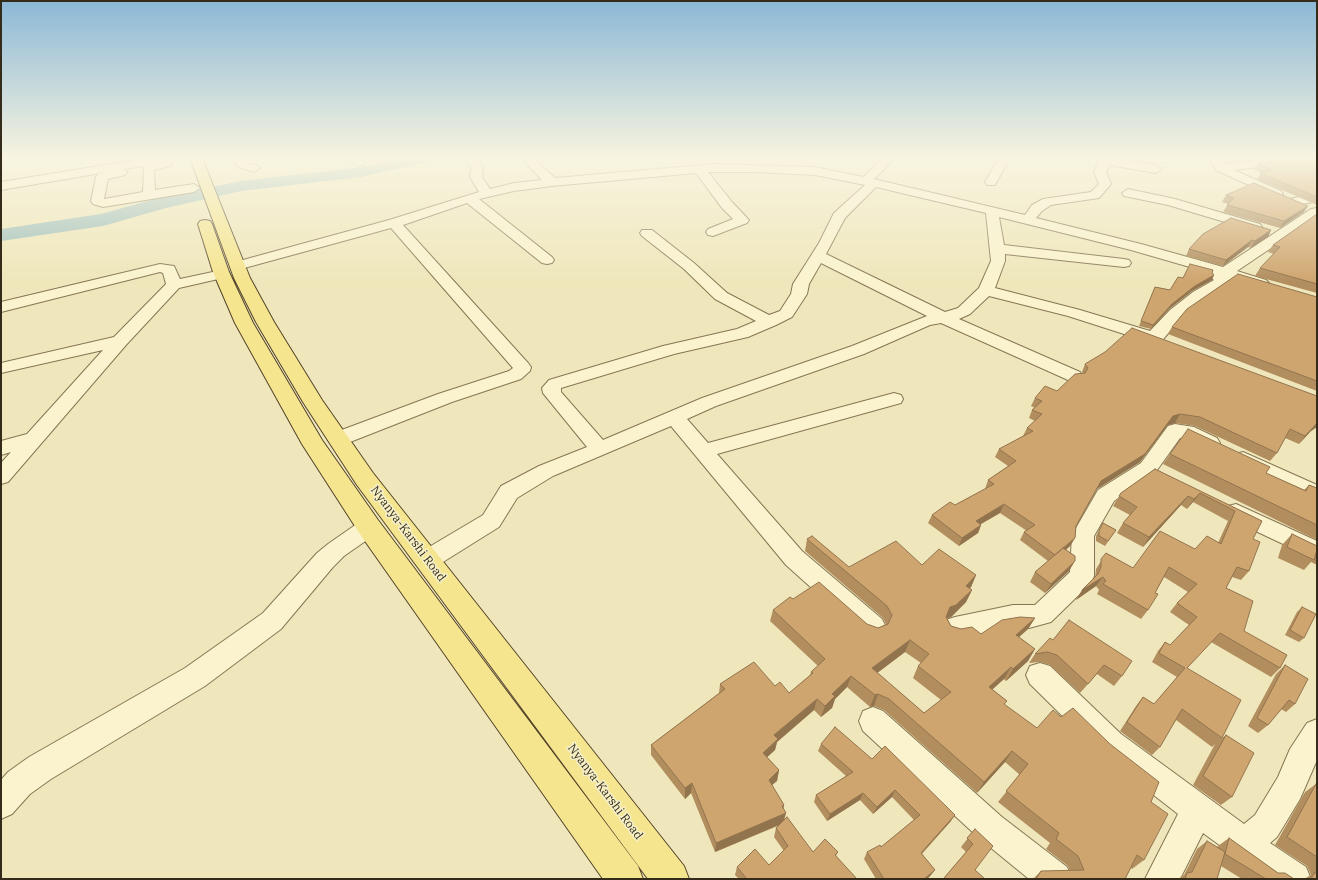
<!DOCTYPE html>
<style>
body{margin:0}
#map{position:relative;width:1318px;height:880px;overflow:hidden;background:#efe7bb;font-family:"IBM Plex Serif",serif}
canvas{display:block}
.frame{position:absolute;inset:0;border:2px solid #342b1a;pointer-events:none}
</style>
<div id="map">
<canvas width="1318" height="880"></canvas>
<div class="frame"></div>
</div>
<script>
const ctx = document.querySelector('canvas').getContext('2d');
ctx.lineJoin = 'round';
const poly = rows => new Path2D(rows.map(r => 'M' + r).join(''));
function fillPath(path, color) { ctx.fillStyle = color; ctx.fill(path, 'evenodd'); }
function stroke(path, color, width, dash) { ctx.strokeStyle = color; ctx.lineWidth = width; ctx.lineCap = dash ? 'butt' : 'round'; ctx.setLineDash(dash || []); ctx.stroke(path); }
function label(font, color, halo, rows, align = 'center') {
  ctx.font = font + ' "IBM Plex Serif",serif'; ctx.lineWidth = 3; ctx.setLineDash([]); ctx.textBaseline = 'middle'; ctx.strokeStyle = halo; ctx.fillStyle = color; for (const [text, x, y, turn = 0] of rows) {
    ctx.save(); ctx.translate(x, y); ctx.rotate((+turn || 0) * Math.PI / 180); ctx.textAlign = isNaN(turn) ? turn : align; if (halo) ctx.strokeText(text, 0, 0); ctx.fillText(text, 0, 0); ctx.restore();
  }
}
const river = poly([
 [400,158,433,158,431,161,361,177,241,191,166,208,103,226,1,241,1,229,101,214,162,197,241,181,361,167,400,158]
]);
const minor = poly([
 [148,158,176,158,170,162,172,164,170,166,154,170,155,190,194,184,200,188,194,192,103,207,93,204,91,201,96,177,98,174,107,172,1,190,1,182,148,158],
 [144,166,143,192,104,199,108,179,125,175,127,172,124,169,144,166],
 [232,158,243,158,246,163,258,166,260,168,254,172,238,167,232,158],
 [345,158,359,158,365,163,359,166,345,158],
 [466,158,477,158,483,167,482,177,490,189,514,183,542,180,521,158,533,158,555,178,714,164,815,167,863,177,883,158,895,158,874,179,1025,215,1032,205,1043,199,1091,192,1099,184,1094,172,1100,158,1112,158,1156,165,1162,169,1156,173,1109,165,1106,172,1111,184,1099,198,1051,205,1042,211,1036,218,1141,244,1223,267,1311,209,1317,208,1317,217,1237,271,1266,280,1269,283,1266,286,1261,288,1230,279,1232,281,1229,284,1205,298,1182,316,1161,342,1155,343,1149,342,1068,316,989,296,970,314,959,319,1080,372,1083,376,1080,380,1074,381,1068,380,941,323,930,325,864,354,716,406,687,419,708,443,894,393,901,395,903,399,901,403,717,454,802,551,882,619,886,627,882,635,873,638,864,635,786,565,671,426,553,476,517,498,499,527,435,567,427,569,419,567,415,560,419,553,483,515,501,486,539,466,587,447,543,393,542,388,549,380,663,346,737,329,756,321,715,299,684,269,642,236,640,233,642,230,652,230,694,263,727,293,769,315,780,311,791,294,793,284,819,243,834,213,865,185,815,175,755,172,708,172,732,202,749,220,747,223,713,236,708,235,706,232,708,229,733,219,722,208,696,173,552,186,514,191,479,199,552,257,554,260,552,263,547,264,542,263,467,203,403,225,528,363,531,367,530,371,521,379,452,402,345,444,338,446,331,444,328,439,331,434,438,394,509,371,513,368,391,228,237,270,232,269,230,266,232,263,389,220,479,192,470,177,471,167,466,158],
 [876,187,986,213,991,261,979,288,958,308,945,312,826,254,845,218,876,187],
 [999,217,1131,250,1214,274,1211,277,1214,280,1193,292,1170,310,1150,331,1080,310,995,288,1005,261,1005,254,1124,267,1129,266,1131,263,1129,260,1124,259,1004,245,999,217],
 [821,263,927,316,852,346,702,398,603,440,561,392,561,388,674,354,748,337,776,325,792,317,807,294,809,284,821,263],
 [999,158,1010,158,995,185,987,185,985,182,999,158],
 [1209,158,1220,158,1223,164,1275,158,1314,158,1309,161,1234,170,1281,191,1283,194,1281,197,1277,198,1216,170,1209,158],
 [1128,189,1175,199,1260,224,1262,227,1260,230,1255,231,1168,205,1124,196,1122,193,1128,189],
 [1317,193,1317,201,1294,206,1288,202,1290,199,1317,193],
 [160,264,174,266,180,279,222,270,227,271,229,274,227,277,179,288,126,345,8,482,1,484,1,463,11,452,1,455,1,441,27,434,103,350,1,373,1,363,114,337,166,284,163,273,160,272,1,312,1,302,160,264],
 [1175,424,1194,427,1217,438,1220,443,1217,448,1210,450,1180,438,1155,473,1114,501,1094,536,1094,576,1091,583,1051,622,1029,628,1013,627,955,639,946,636,942,628,946,620,955,617,1013,605,1035,605,1070,572,1072,535,1098,490,1141,463,1168,426,1175,424],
 [1243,452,1317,485,1317,502,1236,464,1233,459,1236,454,1243,452],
 [1236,504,1317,541,1317,560,1228,518,1225,512,1228,506,1236,504],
 [369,518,377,521,380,527,377,533,344,556,333,567,281,629,205,686,51,779,30,794,12,814,1,819,1,780,8,772,29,757,185,668,263,613,317,553,328,544,361,521,369,518],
 [1040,663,1050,666,1121,734,1244,824,1255,815,1278,777,1290,749,1307,723,1317,719,1317,760,1300,799,1277,837,1270,843,1306,867,1311,879,1266,879,1203,833,1180,879,1145,879,1178,814,1101,754,1030,684,1026,675,1030,666,1040,663],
 [873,707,883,711,1002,817,1067,867,1072,879,1029,879,980,839,863,731,859,721,863,711,873,707]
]);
const major = poly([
 [190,158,202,158,250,278,274,322,322,400,373,473,684,866,689,879,648,879,357,485,303,402,256,322,234,278,190,158],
 [205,220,210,221,212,224,229,272,253,323,322,440,378,520,638,866,643,879,603,879,360,534,302,444,235,323,213,272,198,224,200,221,205,220]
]);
const wall = poly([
 [1317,158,1317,205,1257,179,1261,173,1254,169,1258,163],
 [1226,195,1304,212,1280,228,1223,212,1228,204,1222,202],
 [1317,214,1317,293,1255,276,1260,268,1274,254,1268,252,1273,245],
 [1271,230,1268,237,1251,248,1248,247,1223,266,1186,256,1189,249],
 [1190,264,1212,273,1212,280,1192,291,1169,309,1151,329,1139,326,1155,287,1170,290,1183,278],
 [1317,297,1317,391,1168,334,1172,327],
 [1085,364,1310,432,1299,444,1285,438,1277,453,1270,461,1195,426,1175,423,1168,425,1140,462,1097,489,1076,526,1075,538,1070,546,1066,550,1069,571,1045,593,1030,582,1035,572,1048,561,1020,540,1024,532,1027,531,1000,513,981,524,981,525,978,533,959,546,928,523,932,515,955,505,985,489,988,480,1008,466,995,457,999,449,1023,436,1027,428,1035,421,1029,418,1032,410,1035,408,1031,406,1035,398,1057,391,1083,373,1082,372],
 [1170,454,1266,473,1304,490,1309,485,1317,488,1317,540,1163,464],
 [1155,469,1262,521,1253,539,1249,571,1241,580,1232,577,1226,588,1244,631,1280,668,1271,677,1211,642,1187,668,1222,738,1226,735,1232,797,1221,805,1193,785,1215,744,1212,747,1176,720,1160,747,1152,755,1120,731,1136,706,1143,697,1154,704,1177,677,1152,662,1158,651,1165,642,1170,645,1189,625,1170,612,1177,603,1188,592,1164,577,1155,593,1148,610,1141,619,1097,594,1099,590,1096,586,1076,600,1095,578,1096,569,1106,553,1133,568,1195,549,1218,543,1228,521,1193,502,1187,509,1181,505,1143,547,1117,533,1123,523,1130,515,1113,506,1121,493],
 [1103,523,1116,530,1105,546,1096,541,1096,536],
 [1292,534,1317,546,1317,565,1311,562,1304,570,1278,558,1282,545],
 [807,539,849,567,922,565,976,575,971,587,969,588,972,590,966,602,951,617,947,618,951,626,981,634,1035,618,1028,629,1019,637,1035,649,1028,661,1006,681,1004,679,992,689,1007,701,1004,705,1037,728,1151,802,1144,860,1132,869,1131,868,1125,879,1033,879,1041,871,1070,871,1068,866,1046,849,1050,843,998,802,1020,775,1005,762,977,793,884,710,874,706,870,707,847,687,835,699,832,708,821,717,814,710,777,742,775,750,767,757,779,770,777,781,772,785,784,805,783,809,786,813,784,820,813,852,838,852,836,856,857,879,739,879,735,875,737,867,769,865,784,851,774,837,776,828,780,825,715,852,691,793,685,799,651,755,651,745,719,693,720,684,775,686,789,693,810,675,811,672,818,666,770,621,773,610,793,599,878,628,886,624,883,618,805,551],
 [905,652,921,663,918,666,913,678,941,700,924,713,877,673],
 [1302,607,1304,638,1299,642,1285,635,1297,612],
 [1069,620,1122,676,1114,686,1097,674,1080,693,1050,665,1040,662,1029,663,1035,654,1053,640],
 [1285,665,1295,704,1286,712,1281,709,1268,725,1258,733,1248,726,1276,674],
 [821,744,872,759,951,821,922,854,935,870,930,876,927,879,876,879,864,859,867,852,881,847,914,820,892,797,873,814,860,800,827,821,814,802,816,795,846,776,818,751],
 [1316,784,1317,784,1317,879,1304,879,1311,875,1307,866,1275,845,1305,792],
 [975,829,975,870,985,879,943,879,966,852,961,847],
 [1229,838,1278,873,1294,879,1242,879,1221,866,1217,879,1178,879,1184,875,1197,849,1207,841,1217,847,1218,846]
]);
const shadedWall = poly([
 [1308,206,1304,212,1280,228,1284,221],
 [1271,230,1268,237,1251,248,1255,241],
 [1252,240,1248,247,1223,266,1226,260],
 [1214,275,1212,280,1192,291,1169,309,1151,329,1153,325,1172,304,1195,286],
 [1180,414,1175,423,1168,425,1140,462,1097,489,1101,481,1173,416],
 [1317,423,1317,427,1310,432,1299,444,1305,436],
 [1200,493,1193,502,1187,509,1194,499],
 [1188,496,1181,505,1143,547,1149,537],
 [1004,504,1000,513,972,529,976,521],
 [981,525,978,533,959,546,962,538],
 [1075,538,1070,546,1050,563,1055,555],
 [1075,561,1069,571,1045,593,1051,584],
 [976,575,971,587,960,598,966,586],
 [1103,577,1096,586,1076,600,1082,590],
 [972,590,966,602,951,617,945,619,950,607],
 [1035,618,1028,629,1009,646,1016,635],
 [910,640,905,652,868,680,872,668],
 [1035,649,1028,661,1006,681,1013,669],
 [1011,667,1004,679,983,698,989,687],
 [851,676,847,687,835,699,832,708,821,717,825,706,832,694],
 [878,694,874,706,870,707,875,695],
 [817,699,814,710,777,742,775,750,761,763,763,753,774,735],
 [1012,751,1005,762,977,793,984,782],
 [779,770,777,781,766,790,769,780],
 [692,783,691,793,685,799,685,788],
 [895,790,892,797,873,814,877,807],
 [863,793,860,800,827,821,830,814],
 [784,805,782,815,786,813,783,823,715,852,716,843],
 [955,815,951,821,916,859,921,853],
 [935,870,930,876,927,879,924,879]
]);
const building = poly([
 [1294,158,1317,158,1317,197,1260,173,1271,170,1258,163,1294,158],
 [1254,183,1308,206,1284,221,1227,205,1234,198,1226,195,1254,183],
 [1317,214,1317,284,1260,268,1280,247,1273,245,1317,214],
 [1231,218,1271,230,1255,241,1252,240,1226,260,1189,249,1203,234,1231,218],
 [1190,264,1213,270,1212,273,1214,275,1195,286,1172,304,1153,325,1141,321,1155,287,1170,290,1178,277,1183,278,1190,264],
 [1238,274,1317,297,1317,381,1172,327,1187,309,1238,274],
 [1132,328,1317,396,1317,423,1305,436,1290,429,1277,453,1200,417,1180,414,1173,416,1145,454,1101,481,1076,526,1075,538,1055,555,1024,532,1035,525,1004,504,976,521,981,525,962,538,932,515,950,502,955,505,994,484,988,480,1016,461,999,449,1033,431,1027,428,1042,414,1032,410,1042,401,1035,398,1045,386,1057,391,1075,374,1085,373,1088,368,1085,364,1105,352,1132,328],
 [1188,429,1270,467,1266,473,1306,491,1309,485,1317,488,1317,525,1170,454,1188,429],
 [1155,469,1262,521,1253,539,1260,542,1249,571,1237,567,1226,588,1253,601,1244,631,1287,655,1280,668,1220,633,1187,668,1241,700,1222,738,1182,709,1160,747,1127,722,1143,697,1154,704,1185,668,1159,653,1165,642,1170,645,1197,617,1177,603,1197,584,1169,567,1155,593,1158,594,1148,610,1103,584,1106,581,1103,577,1082,590,1098,574,1101,567,1101,559,1106,553,1133,568,1160,531,1195,549,1207,536,1221,544,1235,511,1200,493,1194,499,1188,496,1149,537,1123,523,1137,507,1119,496,1121,493,1155,469],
 [1103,523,1116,530,1108,541,1099,536,1099,531,1103,523],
 [1292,534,1317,546,1317,550,1314,560,1287,547,1292,534],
 [812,536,849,567,896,541,922,565,939,549,976,575,966,586,972,590,956,605,950,607,946,617,951,626,961,629,972,627,981,634,1002,620,1020,617,1035,618,1016,635,1035,649,1013,669,1011,667,989,687,1007,701,1004,704,1037,728,1053,710,1061,717,1073,708,1110,744,1159,782,1151,802,1168,814,1144,860,1137,855,1125,879,1036,879,1041,871,1084,870,1078,856,1056,839,1059,833,1006,791,1028,764,1012,751,984,782,889,699,878,694,875,695,851,676,832,694,835,696,825,706,817,699,774,735,778,739,763,753,779,770,769,780,784,805,782,806,786,813,716,843,692,783,685,788,651,745,725,689,720,684,754,662,775,686,780,682,789,693,813,673,811,672,825,659,773,610,790,597,793,599,819,582,867,624,878,628,888,624,892,615,887,606,807,539,812,536],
 [910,640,929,654,918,666,951,692,924,713,872,668,910,640],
 [1063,548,1075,556,1075,561,1051,584,1035,572,1063,548],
 [1302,607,1316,614,1304,638,1290,630,1302,607],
 [1069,620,1132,661,1122,676,1104,665,1088,684,1057,655,1047,652,1035,654,1050,638,1053,640,1069,620],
 [1285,665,1308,679,1295,704,1289,700,1268,725,1257,718,1285,665],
 [835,727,872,759,885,746,955,815,921,853,935,870,924,879,884,879,867,852,880,845,881,847,920,815,895,790,877,807,863,793,830,814,816,795,853,772,821,744,835,727],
 [1226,735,1254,753,1232,797,1203,776,1226,735],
 [1316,784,1317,784,1317,857,1287,837,1316,784],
 [787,817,813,852,825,839,838,852,835,855,857,879,747,879,737,867,755,849,769,865,788,846,776,828,787,817],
 [975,829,993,846,975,870,985,879,945,879,944,878,973,844,967,838,975,829],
 [1229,838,1278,873,1285,873,1294,879,1266,879,1225,854,1229,838],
 [1207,841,1225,852,1217,879,1185,879,1187,873,1192,872,1207,841],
 [1314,873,1317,873,1317,879,1311,879,1314,873]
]);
const streetNames = [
 ["Nyanya-Karshi Road",408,534,53],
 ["Nyanya-Karshi Road",605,792,53]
];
fillPath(river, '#9fbfbb');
stroke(minor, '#867654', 2);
stroke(major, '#534329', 2);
fillPath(minor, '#faf3ce');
fillPath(major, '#f5e58f');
fillPath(wall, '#b28e5f');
fillPath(shadedWall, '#91744e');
fillPath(building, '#cfa56f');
stroke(building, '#91744e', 1);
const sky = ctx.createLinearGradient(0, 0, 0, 282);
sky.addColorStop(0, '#8bb8d6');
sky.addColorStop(0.56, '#f8f4e0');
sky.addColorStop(1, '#f8f4e000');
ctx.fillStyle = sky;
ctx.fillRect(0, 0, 1318, 282);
label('12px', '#342b1a', '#f6f0ca', streetNames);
</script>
